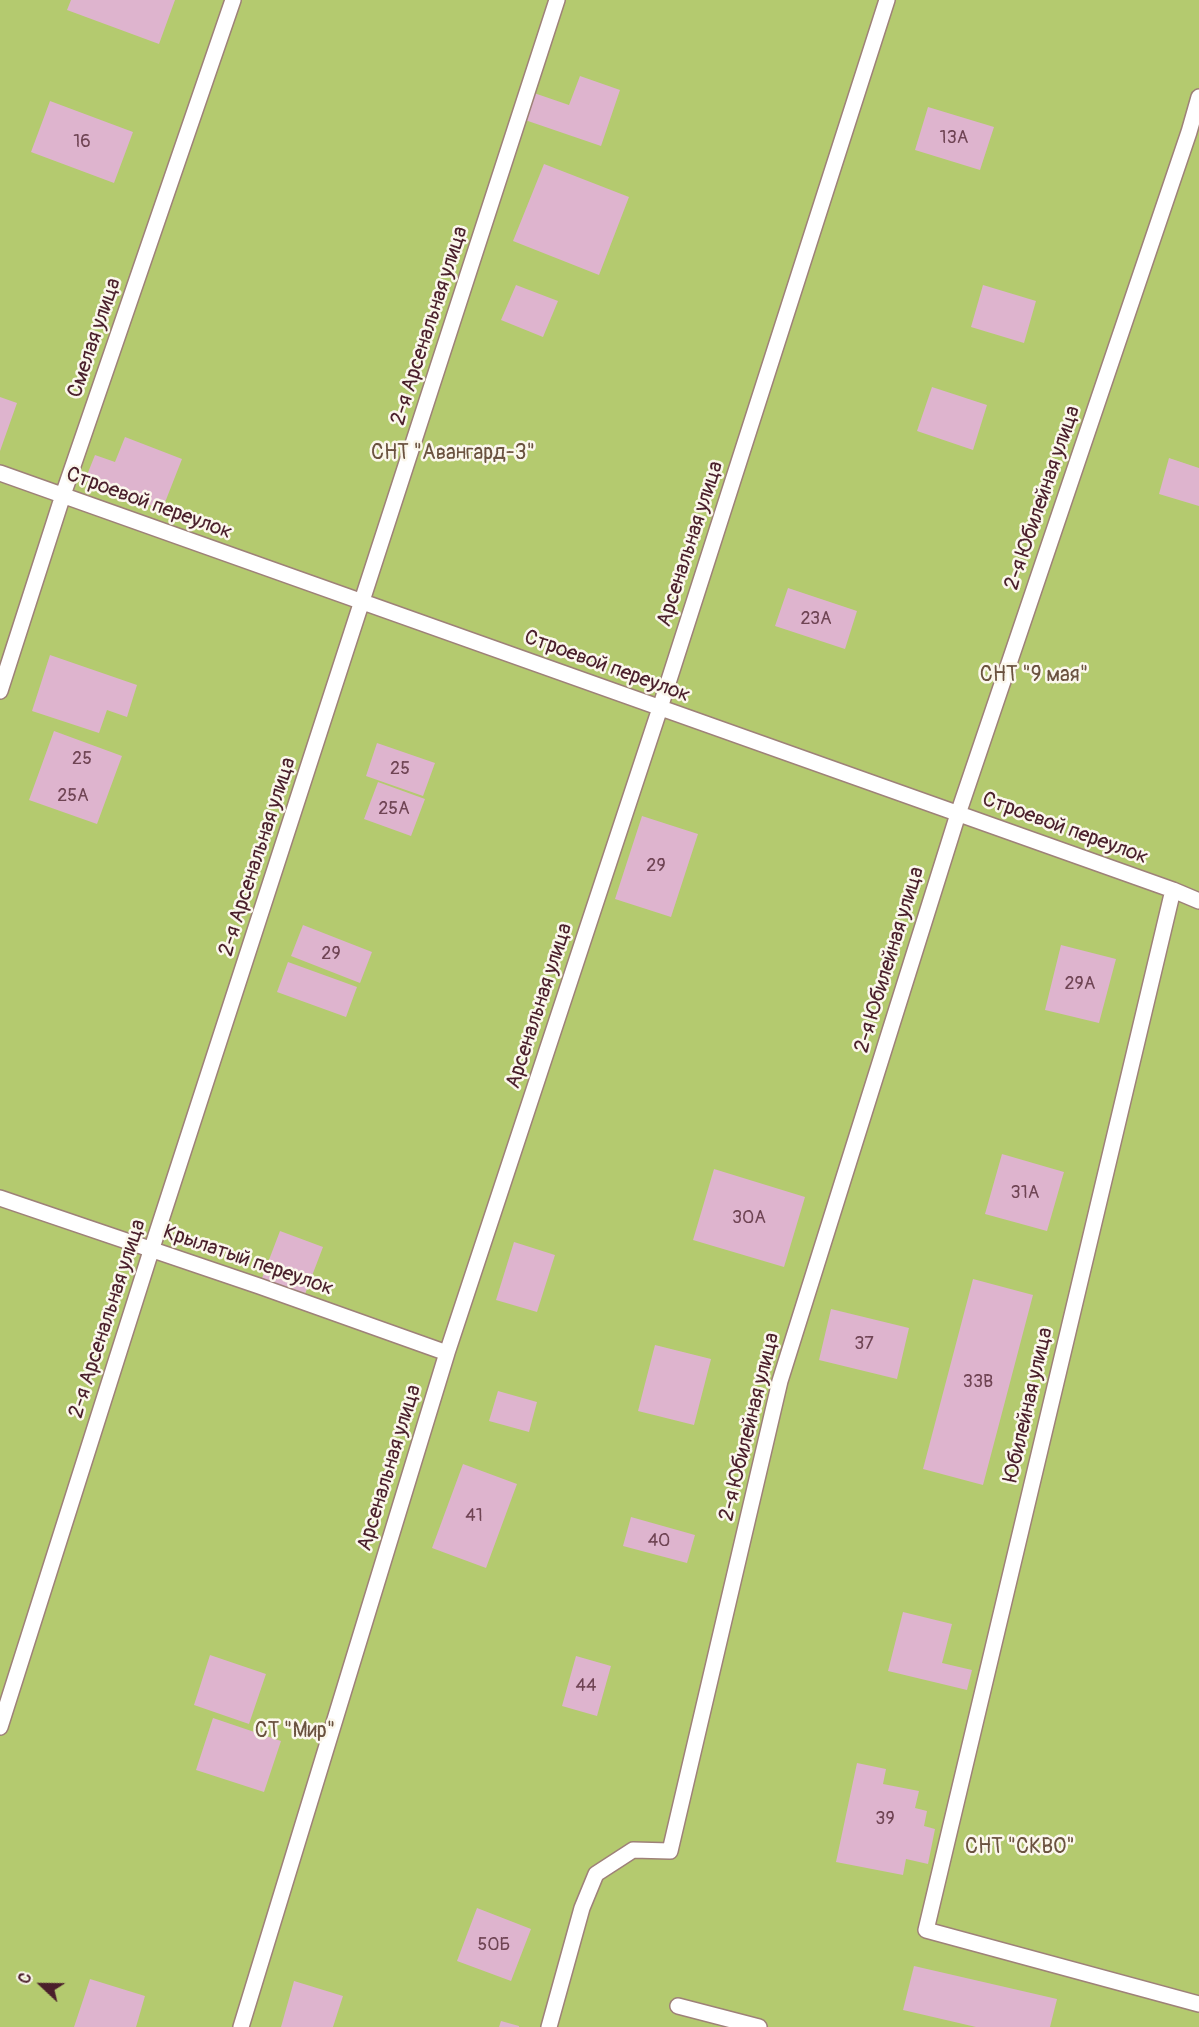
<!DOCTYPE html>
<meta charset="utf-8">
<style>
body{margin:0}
#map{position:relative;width:1199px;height:2027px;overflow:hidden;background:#f1e3c6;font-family:Pangolin,sans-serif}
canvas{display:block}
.north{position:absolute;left:12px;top:1955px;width:60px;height:60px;-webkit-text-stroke:4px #fbf7ec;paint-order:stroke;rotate:292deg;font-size:16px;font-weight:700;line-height:24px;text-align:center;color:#4a1f2b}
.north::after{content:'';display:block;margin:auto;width:21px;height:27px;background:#4a1f2b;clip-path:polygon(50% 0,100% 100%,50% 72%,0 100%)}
</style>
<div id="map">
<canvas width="1199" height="2027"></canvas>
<div class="north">С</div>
</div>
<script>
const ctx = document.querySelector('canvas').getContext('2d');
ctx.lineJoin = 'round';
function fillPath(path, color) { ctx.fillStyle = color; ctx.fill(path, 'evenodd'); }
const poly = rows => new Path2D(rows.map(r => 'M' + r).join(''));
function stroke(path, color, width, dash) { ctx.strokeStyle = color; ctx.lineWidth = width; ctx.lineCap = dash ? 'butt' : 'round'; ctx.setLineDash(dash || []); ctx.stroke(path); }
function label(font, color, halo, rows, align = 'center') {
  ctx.font = font + ' Pangolin,sans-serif'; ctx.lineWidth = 5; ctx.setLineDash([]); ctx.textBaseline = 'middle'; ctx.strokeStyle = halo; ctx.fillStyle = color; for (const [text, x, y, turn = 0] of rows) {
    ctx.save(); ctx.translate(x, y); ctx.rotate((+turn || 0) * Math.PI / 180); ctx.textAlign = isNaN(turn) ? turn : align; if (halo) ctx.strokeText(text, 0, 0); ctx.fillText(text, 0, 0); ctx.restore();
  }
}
const green = poly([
 [0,0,1199,0,1199,2027,0,2027]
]);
const building = poly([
 [71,0,175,0,159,44,67,10],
 [580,76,620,90,601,146,525,120,534,93,569,105],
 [50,101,133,132,114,183,31,152],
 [928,107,994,127,980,170,915,150],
 [544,164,629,197,599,275,513,241],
 [516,285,558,301,543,337,501,320],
 [983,285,1036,301,1024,343,971,327],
 [932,387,987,405,973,450,917,431],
 [0,397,17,403,0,451],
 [125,437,182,459,162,510,85,480,95,455,115,462],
 [1169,458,1199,468,1199,506,1159,494],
 [788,588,857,611,845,649,775,626],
 [50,655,137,685,127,717,107,710,99,733,32,711],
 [54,731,122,756,97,824,29,800],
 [377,743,435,763,423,796,366,776],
 [378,782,425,799,411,836,364,819],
 [642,816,698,834,671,917,615,899],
 [303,925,372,952,360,983,291,956],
 [1061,945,1116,959,1099,1023,1045,1010],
 [288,962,357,987,346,1017,277,992],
 [1002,1154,1064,1172,1047,1231,985,1214],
 [714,1169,805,1197,784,1267,693,1240],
 [280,1231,323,1247,302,1302,259,1286],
 [514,1242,555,1255,537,1312,496,1300],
 [973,1279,1033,1295,983,1485,923,1469],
 [831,1309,909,1328,897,1379,819,1360],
 [655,1345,711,1359,694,1425,638,1411],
 [498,1391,537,1402,529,1432,489,1421],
 [463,1464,517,1484,486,1568,432,1548],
 [631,1517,695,1535,687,1563,623,1546],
 [903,1612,952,1624,942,1663,972,1670,967,1690,888,1671],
 [210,1655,266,1674,249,1724,194,1705],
 [576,1656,611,1666,597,1716,562,1706],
 [213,1718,281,1741,264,1792,196,1770],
 [857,1763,886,1769,883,1784,919,1791,915,1808,927,1811,924,1826,935,1829,928,1864,906,1859,903,1875,836,1862],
 [477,1908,531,1929,511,1981,457,1961],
 [914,1966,1057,1999,1050,2027,976,2027,903,2010],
 [90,1979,145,1996,136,2027,74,2027],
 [294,1981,343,1996,333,2027,281,2027],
 [501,2021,519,2026,519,2027,499,2027]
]);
const service = poly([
 [0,473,1173,890,1199,901],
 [0,691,63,495,233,0],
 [1173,890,926,1930,1199,2004],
 [0,1198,259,1286,447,1353],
 [0,1727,151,1251,557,0],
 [678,2006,759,2027],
 [241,2027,447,1353,660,708,887,0],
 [549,2027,582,1908,596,1874,633,1850,670,1851,780,1381,958,814,1189,132,1199,97]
]);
const numberNames = [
 ["13А",954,138],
 ["16",82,142],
 ["23А",816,619],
 ["25",82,759],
 ["25",400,769],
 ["25А",73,796],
 ["25А",394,809],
 ["29",656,866],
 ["29",331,954],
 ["29А",1080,984],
 ["31А",1025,1193],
 ["30А",749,1218],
 ["37",864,1344],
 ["33В",978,1382],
 ["41",474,1516],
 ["40",659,1541],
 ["44",586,1686],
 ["39",885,1819],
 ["50Б",494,1945]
];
const streetNames = [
 ["2-я Арсенальная улица",430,326,-72],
 ["Смелая улица",95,338,-71],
 ["2-я Юбилейная улица",1043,498,-71],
 ["Строевой переулок",149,504,20],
 ["Арсенальная улица",691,544,-72],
 ["Строевой переулок",607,667,20],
 ["Строевой переулок",1065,829,20],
 ["2-я Арсенальная улица",258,857,-72],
 ["2-я Юбилейная улица",890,960,-73],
 ["Арсенальная улица",540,1006,-72],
 ["Крылатый переулок",248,1261,19],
 ["2-я Арсенальная улица",108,1319,-72],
 ["Юбилейная улица",1029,1405,-77],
 ["2-я Юбилейная улица",750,1427,-76],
 ["Арсенальная улица",390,1468,-73]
];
const parkNames = [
 ["СНТ \"Авангард-3\"",453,454],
 ["СНТ \"9 мая\"",1034,676],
 ["СТ \"Мир\"",295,1732],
 ["СНТ \"СКВО\"",1020,1848]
];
fillPath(green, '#b4ca6f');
fillPath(building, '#deb4ce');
stroke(service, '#9e8178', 18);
stroke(service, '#fff', 15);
label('18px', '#6f4454', null, numberNames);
label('21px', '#4a1f2b', '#fbf7ec', streetNames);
label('21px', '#6a523f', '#fbf7ec', parkNames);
</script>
